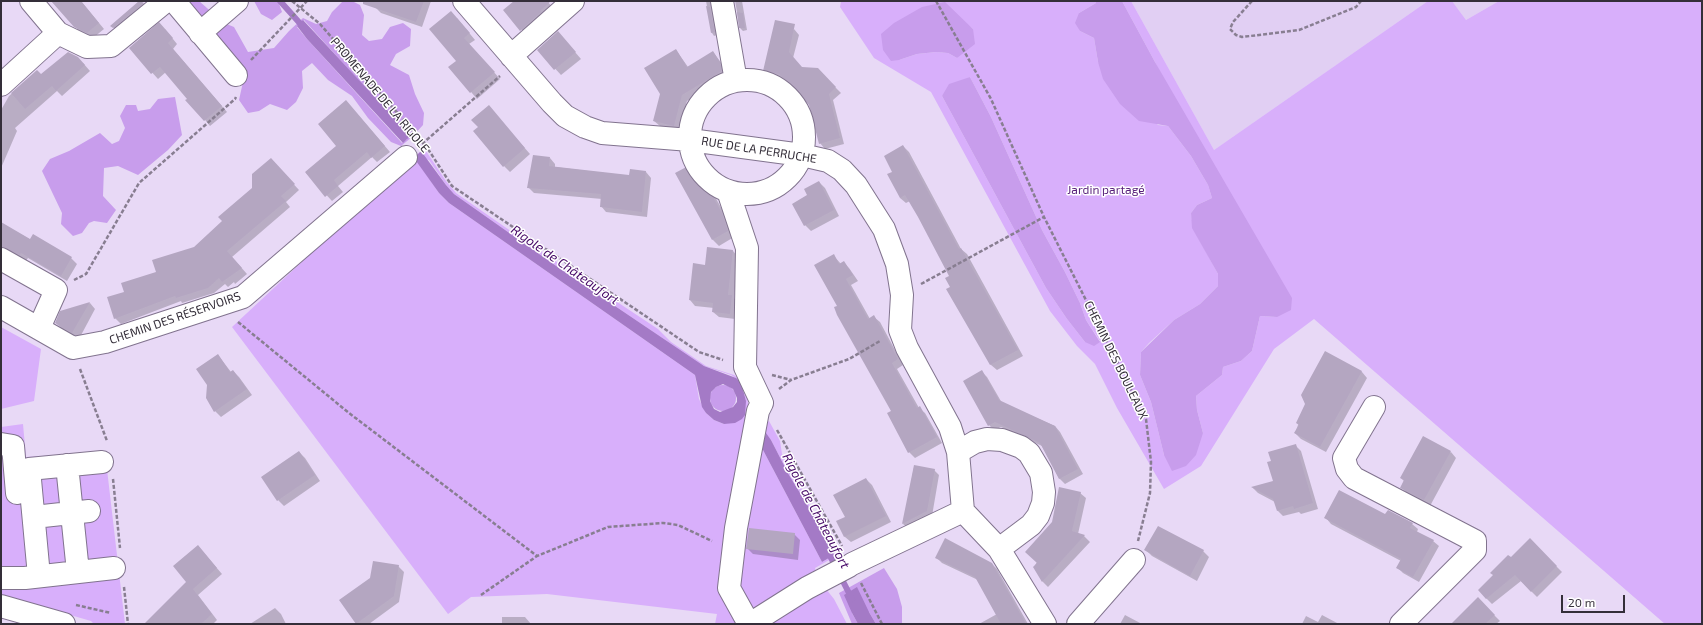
<!DOCTYPE html>
<meta charset="utf-8">
<style>
body{margin:0}
#map{position:relative;width:1703px;height:625px;overflow:hidden;background:#e8d9f6;font-family:"Exo 2",sans-serif}
canvas{display:block}
.frame{position:absolute;inset:0;border:2px solid #342e39;pointer-events:none}
.scale{position:absolute;left:1561px;top:595px;width:64px;height:18px;box-sizing:border-box;border:2px solid #342e39;border-top:0;padding-left:5px;font-size:12px;line-height:14px;white-space:nowrap;color:#342e39;-webkit-text-stroke:3px #fff;paint-order:stroke}
</style>
<div id="map">
<canvas width="1703" height="625"></canvas>
<div class="frame"></div>
<div class="scale">20 m</div>
</div>
<script>
const ctx = document.querySelector('canvas').getContext('2d');
ctx.lineJoin = 'round';
function fillPath(path, color) { ctx.fillStyle = color; ctx.fill(path, 'evenodd'); }
const poly = rows => new Path2D(rows.map(r => 'M' + r).join(''));
function stroke(path, color, width, dash) { ctx.strokeStyle = color; ctx.lineWidth = width; ctx.lineCap = dash ? 'butt' : 'round'; ctx.setLineDash(dash || []); ctx.stroke(path); }
function label(font, color, halo, rows, align = 'center') {
  ctx.font = font + ' "Exo 2",sans-serif'; ctx.lineWidth = 3; ctx.setLineDash([]); ctx.textBaseline = 'middle'; ctx.strokeStyle = halo; ctx.fillStyle = color; for (const [text, x, y, turn = 0] of rows) {
    ctx.save(); ctx.translate(x, y); ctx.rotate((+turn || 0) * Math.PI / 180); ctx.textAlign = isNaN(turn) ? turn : align; if (halo) ctx.strokeText(text, 0, 0); ctx.fillText(text, 0, 0); ctx.restore();
  }
}
const built = poly([
 [1131,1,1428,1,1214,150],
 [1452,1,1499,1,1466,20]
]);
const green = poly([
 [841,1,1096,1,1096,3,1079,13,1080,31,1094,38,1098,62,1158,125,1168,126,1191,156,1208,185,1212,198,1197,205,1191,213,1193,228,1218,274,1218,286,1200,304,1174,320,1149,343,1141,352,1140,375,1151,402,1164,455,1203,433,1197,410,1196,396,1222,375,1223,367,1241,361,1252,351,1260,316,1277,317,1155,62,1122,1,1131,1,1214,150,1428,1,1452,1,1466,20,1499,1,1702,1,1702,624,1665,624,1314,319,1274,349,1201,466,1164,489,1117,408,1095,364,1077,346,1050,311,931,92,874,58,840,7],
 [962,20,973,29,957,58,948,53,936,52,917,54,899,60],
 [970,77,991,117,1042,230,1065,272,1080,303,1086,320,1100,341,1085,342,1067,319,1046,288,942,96],
 [422,150,426,151,446,181,456,193,528,243,658,329,671,342,706,366,734,375,743,382,747,393,748,405,742,438,752,457,765,423,769,421,780,441,782,454,806,497,811,509,822,522,831,538,838,555,815,568,818,579,834,599,847,624,715,624,717,614,547,594,471,597,448,614,232,327],
 [415,158,429,160,446,185,454,194,569,275,704,366,731,375,741,382,746,401,724,424,714,420,706,413,699,399,695,375,449,203,439,193],
 [765,433,771,440,789,475,819,524,834,555,822,562,763,450,762,447],
 [1,327,41,349,34,401,1,409],
 [23,424,26,457,105,452,125,624,94,624,91,621,1,595,1,427]
]);
const forest = poly([
 [188,1,199,1,224,23,234,27,248,52,274,48,289,31,303,18,316,24,327,21,332,12,343,1,352,1,360,5,364,15,362,35,369,41,382,39,390,27,403,23,411,29,410,46,396,54,390,65,409,75,415,94,424,113,423,125,412,137,401,146,391,142,368,118,352,96,328,80,312,63,302,71,303,88,296,102,287,110,270,104,259,111,248,113,239,100,243,82],
 [304,20,379,103,407,139,402,143,307,39,297,27],
 [254,1,278,1,282,12,272,20,261,14],
 [1096,1,1122,1,1155,62,1292,298,1291,310,1277,317,1260,316,1252,351,1241,361,1223,367,1222,375,1196,396,1197,410,1203,433,1196,455,1186,466,1172,471,1164,455,1151,402,1140,375,1141,352,1174,320,1200,304,1218,286,1218,274,1192,228,1191,213,1197,205,1212,198,1208,185,1191,156,1168,126,1139,121,1120,104,1103,79,1098,62,1094,38,1080,31,1075,23,1079,13,1096,3],
 [945,2,973,29,975,44,957,58,948,53,936,52,917,54,899,60,891,61,883,50,881,34,894,23,922,7],
 [970,77,991,117,1042,230,1065,272,1080,303,1086,320,1100,342,1094,346,1085,342,1067,319,1046,288,942,96,949,84],
 [175,97,182,135,168,150,138,175,118,166,104,168,103,196,116,210,107,223,94,221,89,223,82,233,73,236,61,224,62,213,42,171,50,159,69,151,100,133,112,144,119,141,125,128,120,116,126,105,136,105,138,111,150,109,158,99],
 '710 398a13 13 0 1 1 26 0a13 13 0 1 1-26 0Z',
 [884,568,897,589,902,607,902,624,876,624,869,612,852,613,858,624,852,624,839,593]
]);
const water = poly([
 [303,20,411,136,407,139,403,143,307,39,297,26],
 [421,151,446,185,454,194,569,275,704,366,736,378,741,382,746,401,745,415,742,419,735,423,724,424,714,420,706,413,702,407,695,375,449,203,439,193,414,158],
 [723,384,733,389,737,398,737,402,733,407,720,412,714,409,710,401,711,392,716,387],
 [766,433,771,440,789,475,819,524,834,555,822,562,763,450,762,447],
 [857,587,869,612,876,624,858,624,852,613,844,595]
]);
const shadow = poly([
 [52,1,81,1,104,29,93,38,80,32],
 [141,1,146,6,116,30,112,26],
 [377,1,431,1,422,27,381,13,375,7],
 [516,1,547,1,554,9,527,36,505,10],
 [706,1,711,1,712,3,717,35,714,36,712,33],
 [735,1,742,1,747,30,743,31,740,28],
 [457,18,475,40,469,44,500,79,477,99,450,67,457,61],
 [165,29,177,44,173,49,227,112,210,126,166,72,158,79,130,48],
 [794,29,799,35,793,58,802,68,817,69,841,93,833,100,844,144,825,149,820,143,810,104,785,79,770,75,764,70],
 [563,38,581,59,561,75,538,50],
 [676,50,688,67,713,52,725,68,727,77,687,101,679,131,660,126,654,121],
 [83,63,90,71,62,96,57,91,15,128,17,131,1,168,1,110,9,96,37,71,42,76],
 [351,107,390,152,377,162,372,157,338,186,343,192,332,201,306,173,338,146],
 [494,113,530,154,510,172,504,166],
 [903,146,909,152,961,249,967,254,1023,356,997,370,991,365,948,289,951,287,951,277,910,201,906,203,900,198],
 [550,158,555,164,555,167,630,176,646,172,651,178,647,217,606,212,601,206,602,199,534,193,528,187],
 [694,164,700,170,728,220,734,237,719,246,713,240,677,174],
 [276,165,299,190,286,202,290,207,232,257,247,274,235,284,234,282,228,287,225,284,214,293,182,303,181,301,121,324,115,318,126,293,194,248,223,221],
 [819,182,825,188,839,216,811,231,805,225,809,196],
 [1,223,31,240,71,258,77,264,67,281,28,258,26,261,1,249],
 [708,248,733,251,738,257,734,298,737,302,735,319,719,317,713,312,714,308,695,306,690,300,706,266],
 [833,255,841,264,844,263,849,268,858,281,851,285,870,319,874,317,880,322,903,365,897,369,919,408,925,413,942,443,915,458,909,452,892,412,838,306],
 [90,303,95,309,79,339,62,329,56,323,61,312],
 [1325,353,1362,372,1367,378,1326,452,1301,439,1295,433],
 [218,355,231,372,233,371,239,377,252,395,221,417,215,411,208,384],
 [982,372,987,377,1002,403,1055,426,1060,432,1083,474,1065,484,1059,478,1042,446,1001,427,994,430,989,425],
 [1295,445,1301,451,1318,509,1301,514,1299,512,1283,516,1278,511,1275,502,1258,493,1253,488,1274,482],
 [299,452,305,458,320,481,284,506,278,500],
 [1451,452,1456,458,1430,506,1407,493,1401,487,1404,481,1401,478],
 [914,467,934,470,939,475,932,516,908,528,903,524],
 [866,479,872,485,891,522,851,542,845,537,838,522,846,518],
 [1080,493,1086,498,1078,534,1084,536,1090,542,1048,587,1043,582,1034,567],
 [1386,516,1412,524,1418,529,1417,532,1433,541,1439,546,1419,582,1403,573,1398,568,1401,561,1331,524,1326,518],
 [1158,527,1203,551,1209,557,1197,581,1152,556,1146,550],
 [794,534,800,540,798,560,753,554,747,548],
 [1530,540,1562,572,1537,597,1521,581,1492,604,1486,598,1494,575],
 [198,546,222,574,198,595,217,620,213,624,147,624,187,582],
 [937,558,991,563,997,569,1028,624,979,624,997,614,978,580,942,563],
 [398,566,404,572,399,602,369,624,358,624,357,623],
 [1478,599,1500,621,1496,624,1452,624],
 [275,608,281,614,286,624,250,624],
 [1125,615,1142,624,1120,624],
 [1322,615,1339,624,1302,624,1306,616,1318,622],
 [502,617,525,617,531,624,502,624]
]);
const stream = poly([
 [280,1,305,29],
 [827,550,852,599]
]);
const building = poly([
 [51,1,81,1,99,23,87,33,74,27],
 [139,1,144,3,113,28,110,26],
 [363,1,424,1,416,22,363,4],
 [514,1,551,1,540,11,541,12,520,31,503,10],
 [706,6,710,7,715,32,711,33],
 [451,11,470,33,464,38,495,72,470,93,448,67,456,61,429,29],
 [737,12,743,13,745,28,739,28],
 [775,20,795,24,789,52,802,67,818,68,836,87,829,94,840,138,819,144,809,105,779,74,763,71],
 [159,22,173,38,168,43,222,106,204,121,185,100,187,99,160,67,151,74,129,48],
 [558,31,576,52,554,70,537,50],
 [676,49,687,67,713,51,720,62,722,71,682,95,674,126,653,121,660,94,644,68],
 [68,52,78,57,85,65,56,91,52,86,25,109,11,93,37,70,41,74],
 [346,100,385,146,371,158,367,152,334,180,338,186,325,197,305,172,336,146,318,124],
 [489,105,525,148,503,167,473,131,478,127,471,120],
 [903,145,959,249,961,248,1018,350,990,365,946,289,950,287,945,278,949,276,918,217,905,195,900,198,887,174,892,172,884,156],
 [533,155,550,157,549,166,629,175,630,169,646,171,642,212,600,207,601,194,527,188],
 [271,158,295,184,281,196,286,201,227,251,242,268,222,282,219,278,208,288,176,298,175,296,114,319,107,297,124,292,121,283,156,272,152,260,194,247,222,221,218,217,252,188,252,174],
 [694,163,722,213,728,231,712,240,675,173],
 [819,181,834,210,804,226,792,204,807,195,804,189],
 [1,222,30,239,33,234,72,257,61,276,21,253,20,255,1,247],
 [707,247,733,250,728,295,732,295,730,314,712,312,713,303,689,300,693,263,705,265],
 [834,254,839,264,844,261,853,275,846,279,868,319,874,315,898,359,892,363,917,408,920,406,937,437,908,453,887,413,891,411,837,315,834,307,837,306,814,265],
 [90,302,72,333,55,323,60,311],
 [1325,351,1362,371,1320,447,1294,433,1299,425,1296,423,1305,404,1301,395],
 [218,354,230,372,233,370,247,389,214,412,206,398,207,385,196,369],
 [982,370,999,400,1055,426,1078,469,1059,479,1040,443,995,422,988,426,963,381],
 [1423,436,1451,451,1424,500,1400,488,1404,480,1400,478],
 [1296,444,1313,503,1294,509,1293,506,1277,511,1273,499,1251,487,1273,481,1267,462,1271,461,1268,452],
 [299,451,315,475,277,501,261,477],
 [914,465,935,469,927,511,902,524],
 [866,478,886,516,844,537,836,521,845,517,833,495],
 [1059,487,1081,492,1072,531,1085,535,1042,582,1033,567,1037,563,1025,552,1052,522],
 [1339,490,1385,514,1388,510,1413,523,1410,528,1434,540,1413,577,1396,568,1401,559,1324,518],
 [1158,526,1204,550,1190,576,1144,550],
 [749,528,795,533,793,554,746,549],
 [945,538,992,563,1026,624,1001,624,975,577,935,558],
 [1530,538,1557,566,1531,592,1515,575,1486,599,1478,590,1493,575,1490,573,1508,555,1511,557],
 [198,545,217,568,193,589,212,614,201,624,144,624,186,582,173,566],
 [373,561,399,565,394,596,356,624,339,600,370,578],
 [1478,597,1495,615,1485,624,1451,624]
]);
const path = poly([
 [292,1,320,24,420,139],
 [936,1,991,99,1044,217,1146,419,1151,462,1150,493,1138,541],
 [1252,1,1233,22,1230,29,1236,35,1242,37,1299,30,1356,7,1361,1],
 [251,60,307,1],
 [422,144,500,76],
 [428,149,452,186,699,352,723,360],
 [74,280,86,274,139,183,235,99,236,97],
 [921,284,1044,217],
 [238,322,349,413,537,556,608,527,663,523,678,525,712,541],
 [80,369,107,441],
 [772,375,791,380],
 [779,389,791,380,849,359,880,341],
 [777,430,842,546],
 [113,479,120,548],
 [861,583,882,624],
 [124,587,128,624],
 [481,595,537,556],
 [76,605,111,613]
]);
const minor = poly([
 [174,1,236,75],
 [464,1,552,103,565,116,585,127,602,133,690,140,802,155,828,161,842,170,856,185,884,229,897,264,902,295,900,330,907,348,950,427,958,452,963,511,999,549,1045,624],
 [722,1,736,81],
 [58,33,87,47,111,46,166,1],
 [200,33,237,1],
 [511,56,573,1],
 '690 137a57 57 0 1 1 114 0a57 57 0 1 1-114 0Z',
 [1,85,58,33,31,1],
 [728,191,747,248,745,367,762,403,758,411,736,528,729,588,749,624],
 [1,259,56,290,39,328],
 [1,307,73,348,105,342,243,297,406,157],
 [1374,407,1344,458,1347,469,1354,478,1475,541,1475,550,1401,624],
 [1,444,13,446,17,493],
 [958,452,975,442,987,439,1002,440,1021,447,1029,453,1041,473,1044,492,1043,503,1038,516,1031,525,999,549],
 [67,465,78,572],
 [34,517,89,511],
 [852,564,963,511],
 [39,576,29,469,102,462],
 [1,578,25,578,114,568],
 [1,606,64,624],
 [750,624,807,588,849,566],
 [1078,624,1134,560]
]);
const streetNames = [
 ["PROMENADE DE LA RIGOLE",380,95,50],
 ["RUE DE LA PERRUCHE",759,150,9],
 ["CHEMIN DES RÉSERVOIRS",175,318,-19],
 ["CHEMIN DES BOULEAUX",1116,360,64]
];
const parkNames = [
 ["Jardin partagé",1106,190]
];
const waterNames = [
 ["Rigole de Châteaufort",565,265,35],
 ["Rigole de Châteaufort",816,511,62]
];
fillPath(built, '#e1cff3');
fillPath(green, '#d8affb');
fillPath(forest, '#c89dec');
fillPath(water, '#a47ac6');
fillPath(shadow, '#0003');
stroke(stream, '#a47ac6', 6);
fillPath(building, '#b4a6c1');
stroke(minor, '#81738e', 24);
stroke(path, '#887e91', 2.5, [4, 2]);
stroke(minor, '#fff', 22);
label('12px', '#342e39', '#fff', streetNames);
label('12px', '#571f7a', '#fff', parkNames);
label('italic 13px', '#460867', '#fff', waterNames);
</script>
